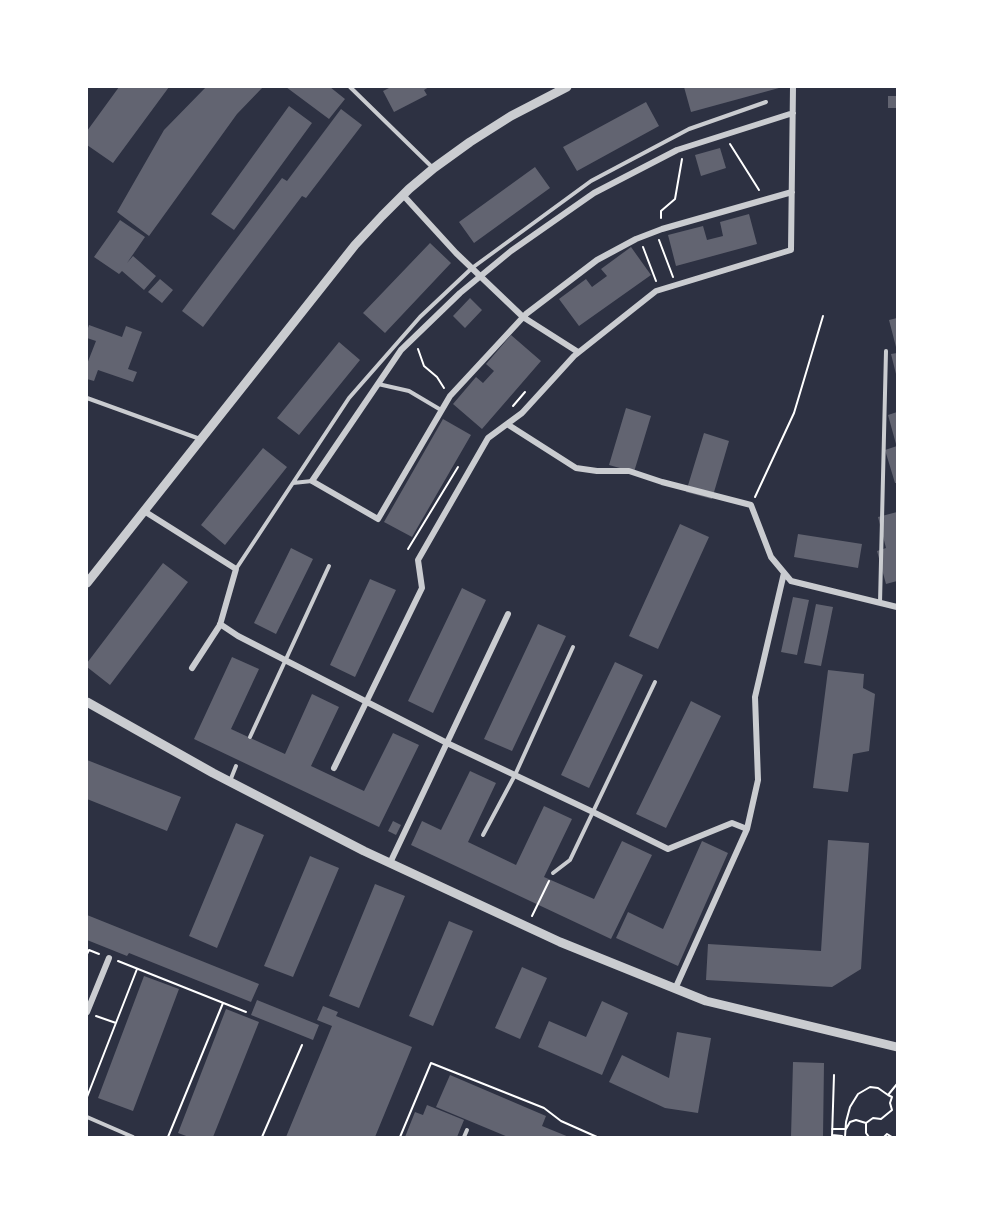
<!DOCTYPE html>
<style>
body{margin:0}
#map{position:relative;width:984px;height:1224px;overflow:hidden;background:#2d3142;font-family:"Alegreya Sans",sans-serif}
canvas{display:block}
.frame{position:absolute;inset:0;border:88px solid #fff;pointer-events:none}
</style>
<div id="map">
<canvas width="984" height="1224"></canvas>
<div class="frame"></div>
</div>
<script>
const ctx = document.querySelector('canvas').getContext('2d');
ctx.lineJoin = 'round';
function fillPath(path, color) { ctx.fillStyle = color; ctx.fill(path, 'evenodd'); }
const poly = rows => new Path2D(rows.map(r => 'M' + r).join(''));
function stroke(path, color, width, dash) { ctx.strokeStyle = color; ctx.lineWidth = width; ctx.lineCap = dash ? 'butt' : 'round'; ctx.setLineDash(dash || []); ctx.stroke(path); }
const building = poly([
 [119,87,169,87,113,163,87,145,87,131],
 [206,87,263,87,237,114,149,236,117,212,164,130],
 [286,87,330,87,345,99,329,119],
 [391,87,429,87,424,90,427,95,394,112,383,91],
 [684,87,779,87,779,88,691,112],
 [888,96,897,96,897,108,888,108],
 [646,102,659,126,577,171,563,147],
 [289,106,312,123,234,230,211,214],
 [341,109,362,125,306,198,302,196,203,327,182,311,282,178,287,181],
 [720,148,726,168,701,176,695,155],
 [535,167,550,188,474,243,459,222],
 [749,214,757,244,676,266,668,235,703,226,707,240,723,236,720,222],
 [120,220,145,237,127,263,133,256,156,276,144,290,122,271,119,274,94,257],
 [430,243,451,263,385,333,363,313],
 [631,247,651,275,579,326,559,299,586,279,592,287,607,276,601,269],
 [160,279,173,290,162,303,148,292],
 [470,298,482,310,465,328,453,316],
 [897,318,897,347,896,347,889,320],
 [89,325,122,337,126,326,142,332,128,369,137,372,133,382,98,370,94,381,87,379,87,364,96,341,87,338,87,331],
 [511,335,541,361,482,429,453,404,476,377,483,383,494,371,486,364],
 [339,342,360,360,299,435,277,418],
 [897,353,897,374,896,374,891,354],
 [626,408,651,416,634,472,609,465],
 [897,412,897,444,896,444,888,415],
 [443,419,471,435,412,537,384,522],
 [704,433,729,441,712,499,686,492],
 [897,446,897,483,895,483,885,450],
 [263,448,287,467,225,545,201,525],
 [897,512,897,581,886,584,877,551,886,548,878,517],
 [680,524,709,537,658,649,629,636],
 [798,534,862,544,858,568,794,557],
 [291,548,313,559,276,634,254,623],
 [163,563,188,582,110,685,87,667,87,663],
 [370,579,396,590,355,677,330,665],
 [462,588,486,600,433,713,408,701],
 [793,597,809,600,797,655,781,652],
 [816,604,833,607,821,666,804,663],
 [538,624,566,636,512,751,484,739],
 [232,657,259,669,231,729,285,754,312,694,339,707,311,766,364,791,393,733,419,745,379,827,194,739],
 [615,662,643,675,589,788,561,775],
 [828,670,864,674,863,688,875,694,869,751,853,754,848,792,813,788],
 [691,701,721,716,666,828,636,814],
 [87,760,181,797,167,831,87,799],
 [470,771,496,783,468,842,516,865,544,806,572,819,544,877,594,899,622,841,652,855,611,939,411,845,422,821,441,830],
 [393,821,401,825,396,835,388,831],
 [236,823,264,835,217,948,189,936],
 [828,840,869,843,861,969,832,987,706,980,708,944,821,951],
 [702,841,728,853,678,966,616,938,628,912,663,929],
 [310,856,339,868,293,977,264,966],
 [375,884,405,896,359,1008,329,996],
 [87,915,259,984,251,1002,129,953,127,956,87,940],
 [449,921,473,931,433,1026,409,1016],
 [522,967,547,978,520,1039,495,1028],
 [144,976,179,989,133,1111,98,1098],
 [257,1000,319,1025,313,1040,251,1015],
 [602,1001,628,1013,602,1075,538,1047,549,1021,586,1037],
 [323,1006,338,1012,336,1016,412,1047,375,1137,286,1137,332,1026,317,1020],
 [226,1009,259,1022,213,1137,189,1137,178,1133],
 [677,1032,711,1038,698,1113,665,1108,609,1082,622,1055,669,1078],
 [793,1062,824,1063,823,1137,791,1137],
 [450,1075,546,1116,542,1126,569,1137,508,1137,436,1107],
 [427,1105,464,1120,457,1137,405,1137,415,1112,423,1115]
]);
const path = poly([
 [730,144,759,190],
 [661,218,661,211,675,199,682,159],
 [659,240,673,277],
 [643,247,656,281],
 [418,349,424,366,437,377,444,388],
 [513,406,525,392],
 [755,497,794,413,823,316],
 [408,549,458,467],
 [532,916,549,881],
 [87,954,89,950,99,954],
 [118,961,246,1012],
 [96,1016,116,1023],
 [87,1097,137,969],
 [832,1129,846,1129,850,1122,856,1120,866,1123],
 [832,1135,842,1136,843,1137],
 [168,1137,223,1003],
 [262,1137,302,1045],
 [400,1137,431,1063,544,1108,561,1121,597,1137],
 [832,1137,834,1075],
 [845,1137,846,1122,850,1107,858,1094,870,1087,878,1088,888,1095,897,1084],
 [869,1137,866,1133,866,1123,873,1118,881,1119,892,1110,890,1103,892,1097,888,1095],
 [884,1137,887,1134,892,1137]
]);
const service = poly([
 [350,87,433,168],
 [378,384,409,391,441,410],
 [87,398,200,439],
 [293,483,312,481],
 [236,569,349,398,420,317,472,268,591,181,689,129,766,102],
 [880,603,886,351],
 [250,737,329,566],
 [230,781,236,766],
 [483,835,515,775,573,647],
 [553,873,570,860,655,682],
 [87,1117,133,1137],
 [464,1137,467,1130]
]);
const minor = poly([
 [792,192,662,229,636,239,597,260,526,314,450,396,378,519,312,481,401,350,460,293,511,251,594,193,677,150,793,113],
 [403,195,456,253,523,317,578,352],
 [507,424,576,468,597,471,629,471,662,482,751,505,771,557,791,581,897,607],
 [144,511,236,569,220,625,192,668],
 [220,624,238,636,447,743,593,812,668,849,732,823,747,829,675,989],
 [334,768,422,588,418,560,488,438,522,413,574,356,656,291,791,250,793,87],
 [747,829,758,780,755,697,784,573],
 [390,863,508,614],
 [87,1012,109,958]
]);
const tertiary = poly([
 [87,583,355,245,382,216,409,189,434,168,470,142,511,116,567,87],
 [87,702,213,773,364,851,560,942,706,1001,897,1047]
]);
fillPath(building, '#626471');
stroke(path, '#fff', 2);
stroke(service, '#caccd0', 4);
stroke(minor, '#caccd0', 6);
stroke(tertiary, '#caccd0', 9);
</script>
